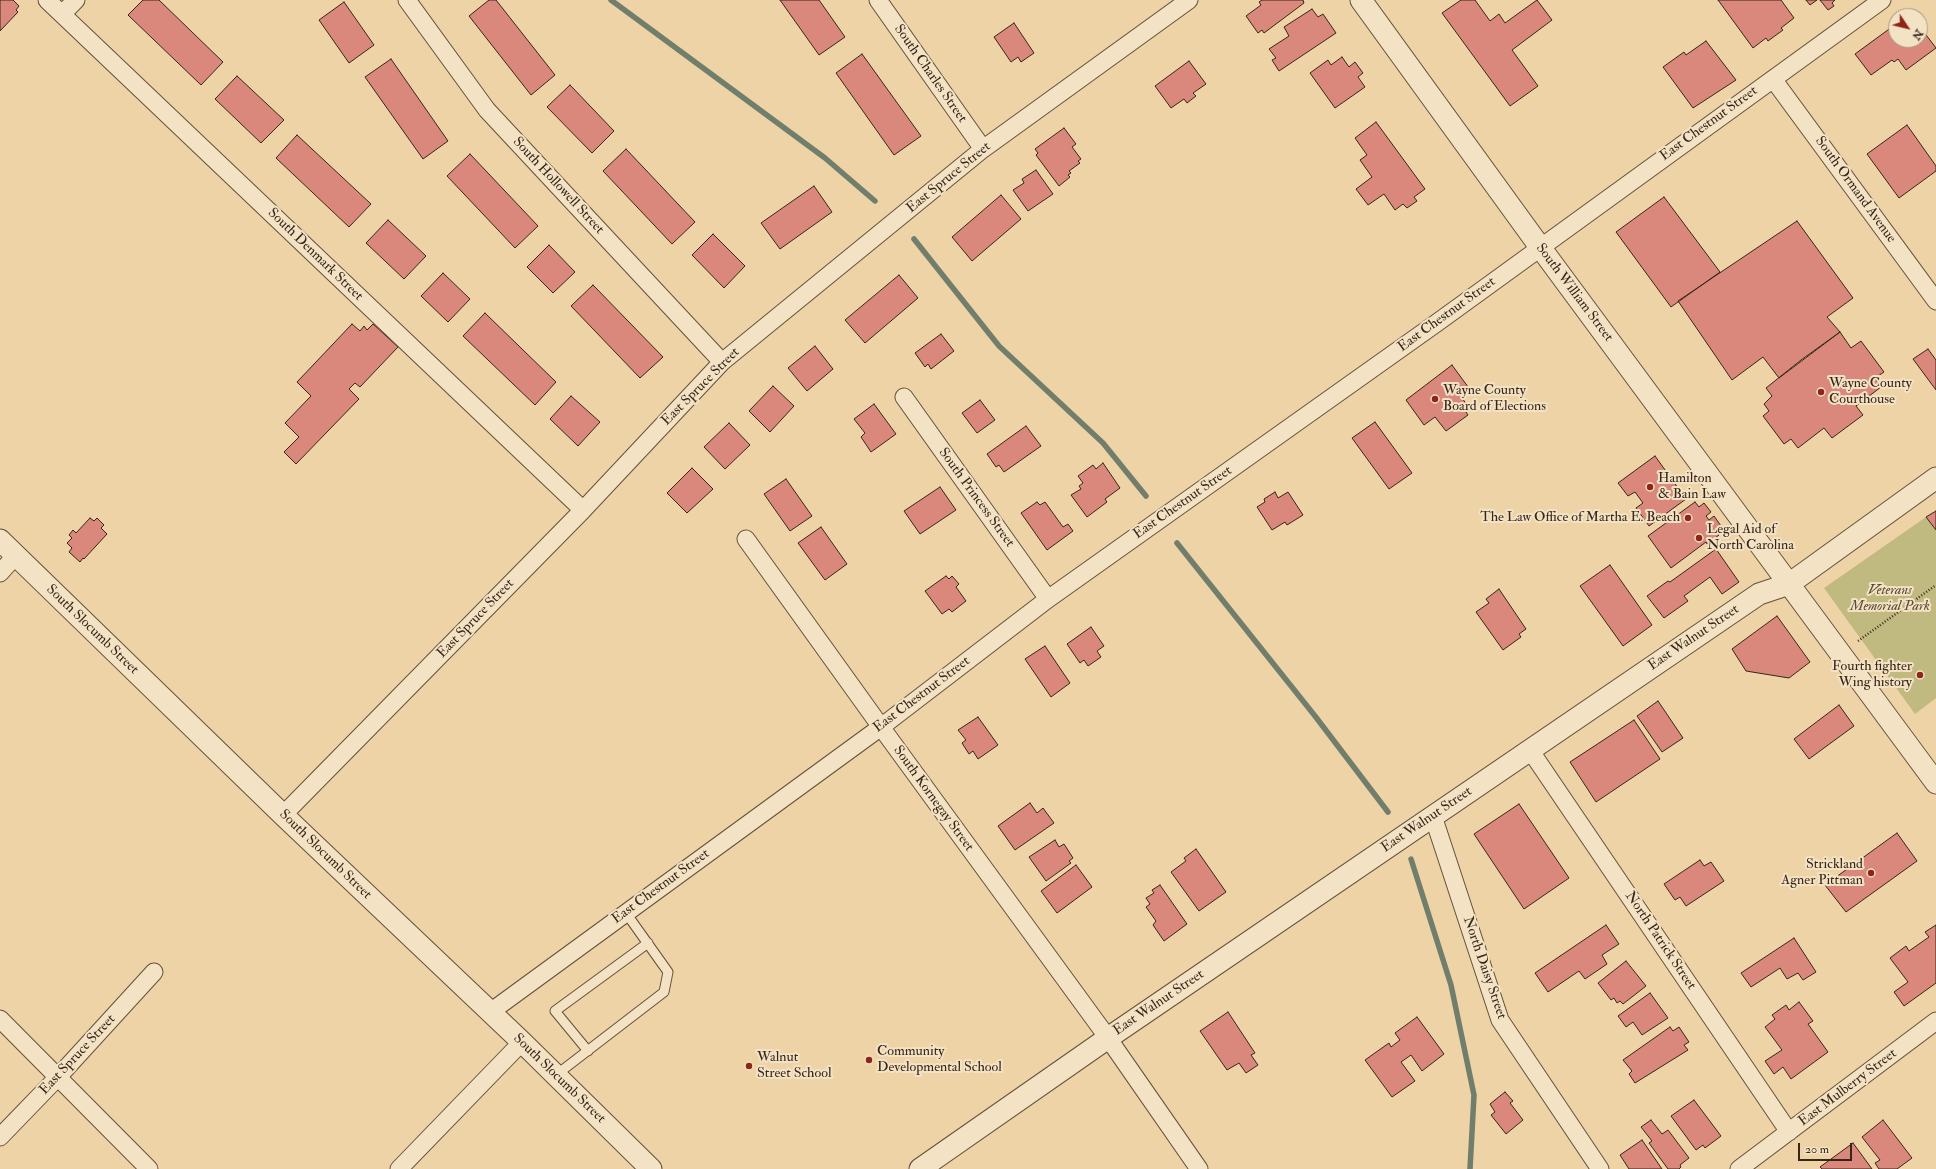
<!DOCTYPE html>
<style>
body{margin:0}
#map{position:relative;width:1936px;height:1169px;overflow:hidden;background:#edd3a5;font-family:"IM FELL Double Pica",serif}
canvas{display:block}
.north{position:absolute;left:1888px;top:8px;width:40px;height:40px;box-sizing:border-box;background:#f3e2c4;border:1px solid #a89780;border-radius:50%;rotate:125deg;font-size:11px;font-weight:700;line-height:16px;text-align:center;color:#372619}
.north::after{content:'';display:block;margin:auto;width:14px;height:18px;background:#8f2418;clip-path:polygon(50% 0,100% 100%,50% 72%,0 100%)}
.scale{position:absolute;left:1798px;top:1143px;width:54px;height:18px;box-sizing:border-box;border:2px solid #372619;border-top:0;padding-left:5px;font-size:12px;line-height:14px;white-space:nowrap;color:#372619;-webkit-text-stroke:3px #f3e2c4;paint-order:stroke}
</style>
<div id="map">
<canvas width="1936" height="1169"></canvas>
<div class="north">N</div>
<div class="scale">20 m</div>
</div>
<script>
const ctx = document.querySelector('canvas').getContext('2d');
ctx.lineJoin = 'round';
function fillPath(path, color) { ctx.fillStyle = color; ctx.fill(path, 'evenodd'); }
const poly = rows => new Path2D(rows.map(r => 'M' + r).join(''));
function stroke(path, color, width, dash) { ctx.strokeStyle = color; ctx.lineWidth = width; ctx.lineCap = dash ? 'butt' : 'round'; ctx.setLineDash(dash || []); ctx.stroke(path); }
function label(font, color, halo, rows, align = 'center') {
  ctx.font = font + ' "IM FELL Double Pica",serif'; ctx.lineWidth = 4; ctx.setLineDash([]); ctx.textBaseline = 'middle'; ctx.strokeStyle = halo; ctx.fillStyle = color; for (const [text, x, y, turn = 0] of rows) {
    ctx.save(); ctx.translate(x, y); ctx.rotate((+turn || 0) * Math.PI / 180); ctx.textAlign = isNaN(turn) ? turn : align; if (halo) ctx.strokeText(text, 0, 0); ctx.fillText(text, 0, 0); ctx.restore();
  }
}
const green = poly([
 [1926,517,1936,530,1936,698,1915,714,1824,588]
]);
const stream = poly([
 [611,0,825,158,875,201],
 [914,239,999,346,1103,443,1146,496],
 [1177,543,1315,716,1388,812],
 [1411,859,1451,985,1474,1095,1470,1169]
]);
const building = poly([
 [0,0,13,0,19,6,16,10,18,12,0,31,0,0],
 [143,0,159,0,223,62,201,85,128,15,143,0],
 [489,0,496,0,555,75,531,95,469,16,489,0],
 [780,0,819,0,845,37,819,55,780,0],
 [1262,0,1303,0,1304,3,1264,33,1262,30,1258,33,1246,16,1261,5,1259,2,1262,0],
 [1461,0,1475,0,1490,21,1499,14,1505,23,1537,0,1552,20,1512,50,1538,86,1510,106,1442,13,1461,0],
 [1718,0,1781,0,1794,18,1781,28,1783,30,1768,41,1766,38,1753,48,1718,0],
 [1806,0,1817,0,1810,5,1806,0],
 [1820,0,1835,0,1832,3,1834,6,1828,10,1820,0],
 [344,2,374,45,349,63,319,20,344,2],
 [1312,9,1318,17,1323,14,1336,33,1279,71,1272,60,1276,58,1269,49,1289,36,1284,27,1312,9],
 [1014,23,1034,53,1021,62,1018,57,1011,62,994,37,1014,23],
 [1896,24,1896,40,1920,40,1920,27,1936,48,1906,70,1898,59,1894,62,1892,60,1871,75,1855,54,1896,24],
 [1706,41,1736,80,1693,108,1663,67,1684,52,1686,55,1706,41],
 [862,54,921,136,894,155,836,73,862,54],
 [1342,57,1349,67,1355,62,1363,73,1358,77,1365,87,1335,108,1310,73,1328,60,1331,65,1342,57],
 [391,59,448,141,423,159,365,77,391,59],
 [1189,61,1206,84,1193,93,1196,96,1187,103,1184,99,1171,108,1155,86,1189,61],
 [237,76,284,120,261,143,215,99,237,76],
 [570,85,614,131,592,153,547,107,570,85],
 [1376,122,1425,189,1414,197,1417,201,1407,208,1403,204,1395,210,1384,194,1368,205,1356,189,1372,177,1360,160,1367,155,1355,138,1376,122],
 [1907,125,1936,166,1936,171,1899,198,1867,154,1907,125],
 [1064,128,1076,144,1072,147,1081,159,1078,161,1080,163,1069,171,1071,173,1068,175,1070,177,1059,186,1036,155,1038,153,1035,149,1064,128],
 [297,135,371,204,349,227,276,158,297,135],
 [626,149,695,222,672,244,603,171,626,149],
 [470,154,538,226,515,248,447,176,470,154],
 [1036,170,1053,194,1028,211,1013,190,1024,183,1022,179,1036,170],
 [814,186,832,212,780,249,761,223,814,186],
 [1001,195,1021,219,972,261,952,237,1001,195],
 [1664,197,1720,272,1671,307,1616,232,1664,197],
 [388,220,426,256,404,279,366,243,388,220],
 [1797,221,1853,298,1827,317,1840,332,1779,378,1763,357,1732,380,1678,301,1797,221],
 [713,234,745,266,724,288,692,255,713,234],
 [549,245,575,272,553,293,527,267,549,245],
 [443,273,470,299,448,322,421,296,443,273],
 [899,275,918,298,865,343,845,320,899,275],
 [593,285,663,357,640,378,571,306,593,285],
 [485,313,556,382,535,405,463,336,485,313],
 [352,324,360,331,364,326,367,330,373,324,398,347,360,387,355,383,349,389,359,399,296,464,284,452,299,437,285,423,311,396,297,382,352,324],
 [1840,332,1851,348,1861,341,1884,372,1875,378,1881,387,1856,406,1863,415,1832,438,1824,428,1798,448,1791,439,1784,444,1763,416,1769,411,1764,404,1772,396,1766,388,1801,360,1840,332],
 [941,334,954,351,931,369,928,364,925,367,915,353,941,334],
 [815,346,833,369,807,391,788,368,815,346],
 [1928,349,1936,360,1936,390,1913,359,1928,349],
 [1452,365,1471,391,1462,398,1470,409,1466,412,1468,415,1446,431,1435,417,1424,425,1406,400,1452,365],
 [773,386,794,406,770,432,749,411,773,386],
 [571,396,600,422,578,446,550,419,571,396],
 [980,400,995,420,977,433,962,413,980,400],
 [874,404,896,434,871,452,861,437,865,433,854,419,874,404],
 [1375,422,1412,473,1389,489,1352,438,1375,422],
 [729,423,750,445,725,469,704,447,729,423],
 [1026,426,1041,446,1004,472,999,465,996,467,987,454,1026,426],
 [1655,456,1686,499,1649,526,1636,508,1643,503,1635,492,1628,496,1618,483,1655,456],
 [1103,463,1120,488,1105,499,1107,502,1087,517,1071,495,1081,489,1079,486,1083,483,1078,476,1093,465,1096,469,1103,463],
 [692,468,713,489,687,513,667,493,692,468],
 [786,479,812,516,790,531,764,494,786,479],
 [940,487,956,510,920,534,904,511,940,487],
 [1275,492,1278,498,1288,492,1303,515,1287,525,1285,522,1272,530,1257,507,1265,502,1264,499,1275,492],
 [1037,502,1040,505,1045,502,1063,527,1068,524,1073,531,1047,550,1021,513,1037,502],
 [1695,502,1699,507,1704,503,1711,512,1706,516,1709,520,1714,516,1721,526,1715,530,1719,535,1707,544,1706,542,1671,568,1648,536,1695,502],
 [1936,511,1936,530,1926,517,1936,511],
 [90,518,94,521,97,518,104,525,101,528,107,534,84,559,83,558,80,562,69,552,72,548,67,543,72,538,69,535,73,530,76,533,90,518],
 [821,527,847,564,825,580,798,543,821,527],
 [1716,549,1739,582,1722,594,1710,577,1684,596,1688,601,1664,618,1647,596,1668,581,1670,582,1716,549],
 [1610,565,1652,625,1623,646,1580,586,1610,565],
 [946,576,949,579,952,576,959,584,956,587,966,601,952,612,949,609,942,614,925,591,946,576],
 [1499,589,1526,629,1519,634,1521,637,1503,650,1476,612,1489,603,1486,599,1499,589],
 [1777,616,1810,662,1789,678,1746,671,1732,649,1777,616],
 [1091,627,1104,646,1097,651,1101,657,1088,666,1084,660,1080,663,1067,644,1091,627],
 [1045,646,1070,683,1051,697,1025,659,1045,646],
 [1658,701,1683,738,1662,752,1637,716,1658,701],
 [1839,705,1854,726,1809,759,1794,739,1839,705],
 [978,717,998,745,978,759,973,751,969,754,962,743,966,740,958,730,978,717],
 [1634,720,1660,759,1596,802,1570,762,1634,720],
 [1030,803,1037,813,1043,808,1054,823,1015,850,998,826,1030,803],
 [1519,804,1569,878,1524,909,1474,834,1519,804],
 [1897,833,1917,861,1846,912,1825,885,1897,833],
 [1055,840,1059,847,1064,844,1073,858,1069,861,1071,863,1046,881,1029,857,1055,840],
 [1196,849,1226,892,1199,911,1171,872,1186,861,1184,858,1196,849],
 [1700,860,1704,866,1711,862,1724,881,1686,906,1680,897,1675,900,1664,884,1700,860],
 [1076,865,1092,887,1057,913,1041,891,1076,865],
 [1160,885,1187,924,1164,941,1153,925,1156,921,1146,907,1150,904,1146,898,1154,893,1152,890,1160,885],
 [1606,925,1619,944,1602,955,1607,964,1585,979,1579,971,1548,992,1535,973,1606,925],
 [1936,925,1936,983,1904,1006,1894,992,1908,982,1890,958,1906,946,1909,951,1929,937,1925,932,1936,925],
 [1794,938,1816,972,1803,980,1798,973,1787,979,1780,968,1751,987,1741,973,1794,938],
 [1626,961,1646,986,1623,1004,1620,1001,1617,1003,1614,998,1611,1000,1598,983,1626,961],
 [1650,993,1668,1018,1642,1035,1633,1022,1626,1027,1618,1016,1650,993],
 [1799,1002,1813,1021,1808,1024,1828,1052,1791,1079,1783,1067,1774,1074,1765,1061,1782,1050,1765,1027,1775,1019,1772,1015,1786,1005,1789,1010,1799,1002],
 [1228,1012,1255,1053,1251,1055,1258,1065,1246,1073,1239,1063,1227,1070,1200,1031,1228,1012],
 [1417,1017,1444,1054,1422,1071,1411,1055,1401,1062,1415,1081,1392,1097,1365,1060,1389,1043,1391,1047,1400,1040,1395,1033,1417,1017],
 [1670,1027,1673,1031,1679,1027,1689,1042,1684,1045,1688,1050,1635,1083,1629,1074,1632,1071,1623,1060,1670,1027],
 [1505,1092,1513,1101,1510,1103,1523,1120,1506,1134,1491,1115,1495,1112,1490,1104,1505,1092],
 [1694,1100,1721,1136,1705,1148,1703,1145,1696,1150,1671,1116,1694,1100],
 [1651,1120,1662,1134,1668,1130,1689,1158,1680,1165,1681,1167,1679,1169,1668,1169,1649,1143,1652,1141,1641,1127,1651,1120],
 [1883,1120,1912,1158,1897,1169,1879,1169,1875,1163,1880,1160,1862,1137,1883,1120],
 [1642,1140,1662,1169,1629,1169,1620,1155,1642,1140],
 [1853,1143,1872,1169,1822,1169,1820,1167,1853,1143]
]);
const path = poly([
 [1858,641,1936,585]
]);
const service = poly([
 [588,1051,555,1011,648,943],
 [556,1075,664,992,668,972,626,913]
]);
const minor = poly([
 [47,0,583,510],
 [407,0,487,110,722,362],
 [878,0,983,149],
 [62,14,76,0],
 [1773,79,1936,301],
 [904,397,1048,599],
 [746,539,881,727,1108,1038,1199,1169],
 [0,573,16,555],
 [1530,750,1789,1132],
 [283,815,583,510,722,362,983,149,1189,0],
 [1433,816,1500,1020,1600,1169],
 [489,1013,881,727,1048,599,1438,322,1882,0],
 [0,1019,149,1169],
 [0,1137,58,1077,154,972],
 [399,1169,522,1042],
 [1739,1169,1936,1021]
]);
const tertiary = poly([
 [1361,0,1540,247,1936,783],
 [0,540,283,815,522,1042,651,1169],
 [920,1169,1108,1038,1759,594,1789,584,1936,478]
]);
const markers = [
 [1821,392,4,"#8f2418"],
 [1435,399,4,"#8f2418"],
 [1650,487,4,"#8f2418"],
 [1688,518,4,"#8f2418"],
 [1699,538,4,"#8f2418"],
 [1920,675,4,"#8f2418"],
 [1871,873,4,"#8f2418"],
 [869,1060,4,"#8f2418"],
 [749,1066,4,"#8f2418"]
];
const streetNames = [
 ["South Charles Street",930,74,55],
 ["East Chestnut Street",1709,124,-36],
 ["East Spruce Street",949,178,-39],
 ["South Hollowell Street",558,186,47],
 ["South Ormand Avenue",1855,190,54],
 ["South Denmark Street",315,255,44],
 ["South William Street",1574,293,53],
 ["East Chestnut Street",1447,315,-36],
 ["East Spruce Street",701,387,-45],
 ["South Princess Street",976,498,54],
 ["East Chestnut Street",1183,503,-35],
 ["East Spruce Street",476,619,-46],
 ["South Slocumb Street",92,630,44],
 ["East Walnut Street",1694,638,-34],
 ["East Chestnut Street",922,695,-37],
 ["South Kornegay Street",933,799,54],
 ["East Walnut Street",1427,820,-34],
 ["South Slocumb Street",325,855,44],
 ["East Chestnut Street",661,887,-36],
 ["North Patrick Street",1660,941,56],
 ["North Daisy Street",1484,968,71],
 ["East Walnut Street",1159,1003,-34],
 ["East Spruce Street",78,1055,-47],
 ["South Slocumb Street",559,1079,44],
 ["East Mulberry Street",1848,1088,-37]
];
const poiNames = [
 ["Wayne County",1829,384],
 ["Courthouse",1829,400],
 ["Wayne County",1443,391],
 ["Board of Elections",1443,407],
 ["Hamilton",1658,479],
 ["& Bain Law",1658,495],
 ["The Law Office of Martha E. Beach",1680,518,"right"],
 ["Legal Aid of",1707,530],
 ["North Carolina",1707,546],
 ["Fourth fighter",1912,667,"right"],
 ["Wing history",1912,683,"right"],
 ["Strickland",1863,865,"right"],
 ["Agner Pittman",1863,881,"right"],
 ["Community",877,1052],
 ["Developmental School",877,1068],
 ["Walnut",757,1058],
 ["Street School",757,1074]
];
const parkNames = [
 ["Veterans",1890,591],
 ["Memorial Park",1890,607]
];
fillPath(green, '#c0ba81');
stroke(stream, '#727e6c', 5.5);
fillPath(building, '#d9887b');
stroke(building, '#372619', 1);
stroke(service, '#64513c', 11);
stroke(minor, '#64513c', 19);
stroke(tertiary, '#64513c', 23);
stroke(path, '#372619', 2.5, [1, 2]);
stroke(service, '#f3e2c4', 9);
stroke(minor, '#f3e2c4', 17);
stroke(tertiary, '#f3e2c4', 21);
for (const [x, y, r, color] of markers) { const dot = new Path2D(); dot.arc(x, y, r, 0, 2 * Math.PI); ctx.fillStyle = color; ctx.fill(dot); stroke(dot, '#f3e2c4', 1.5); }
label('14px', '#372619', '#f3e2c4', streetNames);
label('14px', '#372619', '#f3e2c4', poiNames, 'left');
label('italic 14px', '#594b33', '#f3e2c4', parkNames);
</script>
